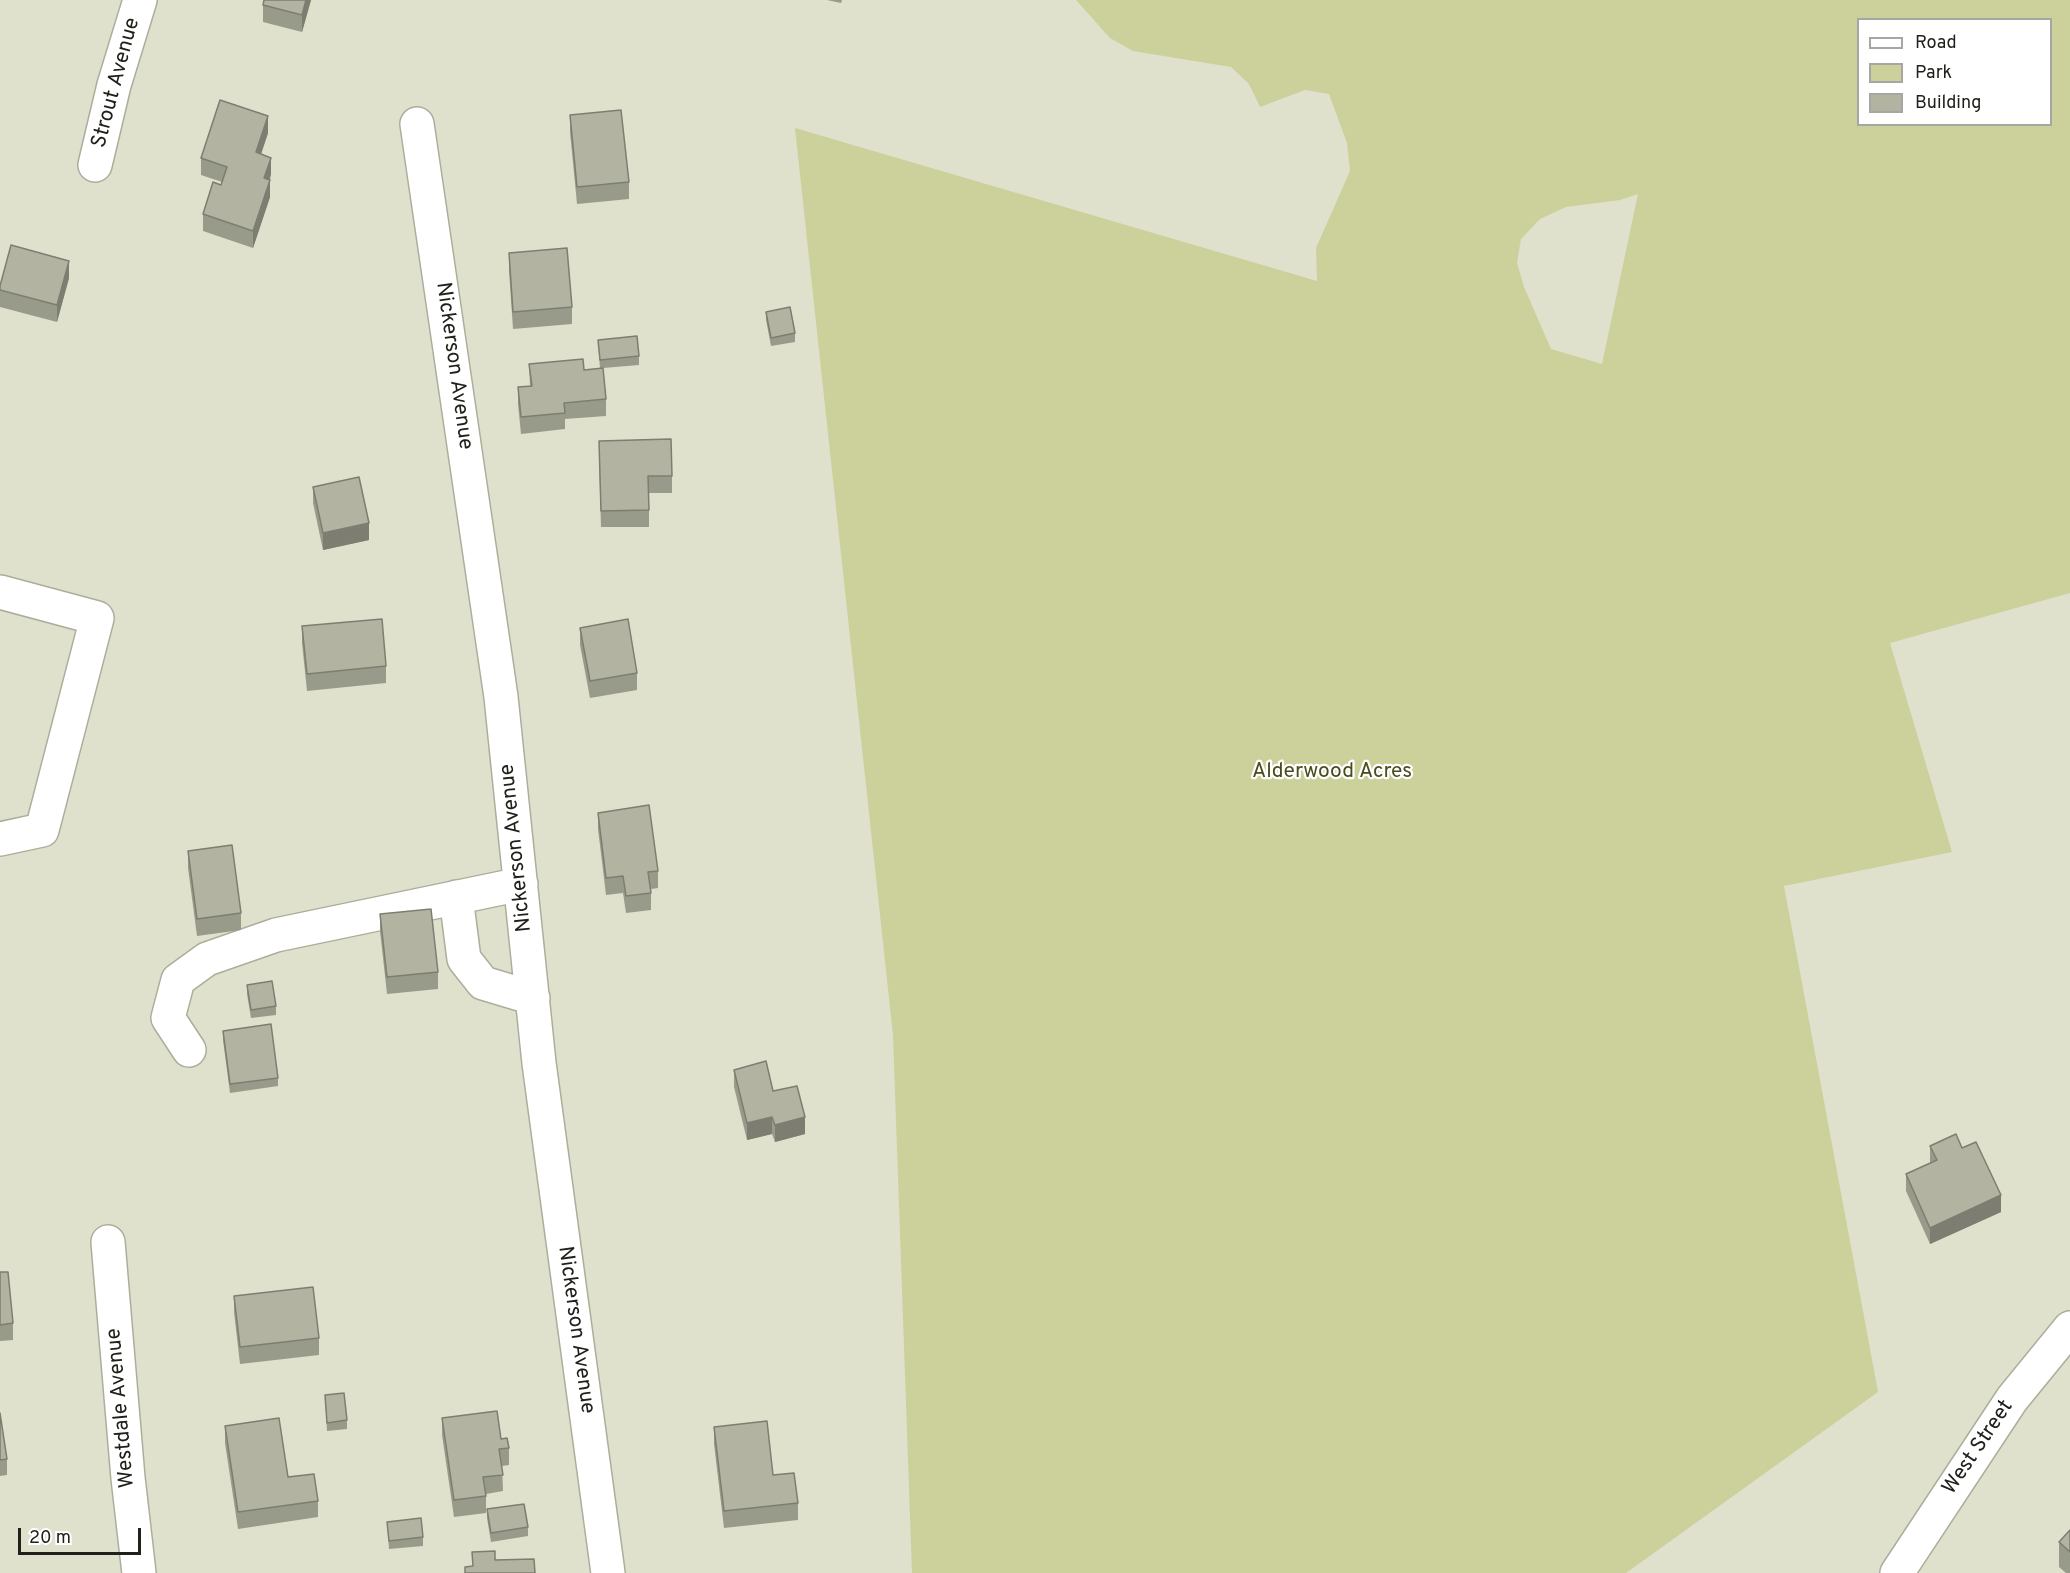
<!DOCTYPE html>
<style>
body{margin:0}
#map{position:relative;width:2070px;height:1573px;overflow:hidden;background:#dfe1cd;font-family:Overpass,sans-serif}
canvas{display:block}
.legend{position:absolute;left:1857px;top:18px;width:195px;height:108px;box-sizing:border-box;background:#fff;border:2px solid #a6a6a3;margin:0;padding:8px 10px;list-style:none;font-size:18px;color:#20211a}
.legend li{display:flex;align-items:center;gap:12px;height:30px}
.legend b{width:30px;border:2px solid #a6a6a3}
.scale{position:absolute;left:18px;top:1528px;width:123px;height:27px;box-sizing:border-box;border:3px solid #20211a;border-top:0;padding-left:8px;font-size:18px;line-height:21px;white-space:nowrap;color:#20211a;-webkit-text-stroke:4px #fff;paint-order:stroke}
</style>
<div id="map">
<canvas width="2070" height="1573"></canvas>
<ul class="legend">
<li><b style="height:8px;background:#fff"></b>Road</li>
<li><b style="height:16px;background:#ccd09b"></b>Park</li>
<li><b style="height:16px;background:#b2b4a1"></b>Building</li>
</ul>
<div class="scale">20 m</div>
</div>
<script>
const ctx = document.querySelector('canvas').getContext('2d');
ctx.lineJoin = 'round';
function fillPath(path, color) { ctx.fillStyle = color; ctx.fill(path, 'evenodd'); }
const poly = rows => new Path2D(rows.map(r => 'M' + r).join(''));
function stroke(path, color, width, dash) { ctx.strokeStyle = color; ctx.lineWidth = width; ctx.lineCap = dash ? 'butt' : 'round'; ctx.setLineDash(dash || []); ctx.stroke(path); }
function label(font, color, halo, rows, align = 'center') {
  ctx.font = font + ' Overpass,sans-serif'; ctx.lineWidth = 4.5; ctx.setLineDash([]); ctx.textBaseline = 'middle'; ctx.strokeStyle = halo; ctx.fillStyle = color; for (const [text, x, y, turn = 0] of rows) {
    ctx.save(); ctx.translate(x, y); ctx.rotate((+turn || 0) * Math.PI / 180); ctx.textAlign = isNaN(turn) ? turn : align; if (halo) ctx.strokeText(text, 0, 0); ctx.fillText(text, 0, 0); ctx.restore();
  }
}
const green = poly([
 [1076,0,2070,0,2070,593,1890,643,1952,852,1784,886,1878,1392,1626,1573,912,1573,893,1035,795,128,1317,281,1316,248,1350,171,1347,143,1329,94,1305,90,1260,107,1249,84,1231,67,1133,51,1110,38],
 [1858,20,2050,20,2050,124,1858,124],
 [1638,194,1602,364,1551,349,1524,287,1517,263,1521,239,1540,219,1566,207,1620,200]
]);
const minor = poly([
 [417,124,501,697,539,1063,608,1573],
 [95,165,114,85,140,0],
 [0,592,97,618,42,830,0,839],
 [456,897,464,959,483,983,533,998],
 [189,1050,168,1018,178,980,207,959,276,935,521,884],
 [108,1242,128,1478,139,1573],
 [1897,1573,2012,1399,2070,1328]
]);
const wall = poly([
 [311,0,302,32,263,22,263,5],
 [827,0,842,0,841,3],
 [570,115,629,182,629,199,577,204,570,132],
 [268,133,261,154,271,174,270,180,270,197,253,248,203,231,203,214,222,182,201,175,201,158],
 [509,253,572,307,572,324,513,329,509,270],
 [69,278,57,322,0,307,0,286],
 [766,312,795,333,795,342,771,346,766,320],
 [598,340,639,356,639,365,603,368,606,399,606,416,565,419,565,429,521,434,518,404,518,387,530,386,529,364,584,370,600,369],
 [599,458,672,476,672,493,649,493,649,527,601,527],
 [313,487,369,540,323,550,313,503],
 [302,626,386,666,386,683,307,691,302,643],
 [580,628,637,673,637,690,590,698,580,645],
 [598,813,658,871,658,888,651,889,651,910,626,913,623,893,606,895,598,829],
 [188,851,241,913,241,930,197,936,188,868],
 [380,914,438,972,438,989,387,994,380,931],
 [247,985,276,1006,276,1015,251,1018,247,994],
 [223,1031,278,1078,278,1086,230,1093,223,1040],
 [734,1070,773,1091,805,1134,775,1142,772,1134,747,1140,734,1087],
 [1930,1146,1962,1148,2001,1212,1930,1244,1906,1191,1906,1174,1930,1163],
 [0,1272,13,1323,13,1340,0,1341],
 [234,1296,319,1338,319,1355,240,1364,234,1312],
 [325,1395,347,1420,347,1429,327,1431],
 [0,1413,7,1459,7,1475,0,1476],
 [442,1418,501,1439,509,1448,509,1465,502,1466,503,1491,486,1494,486,1513,454,1517,442,1435],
 [225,1426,318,1501,318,1517,238,1529,225,1443],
 [714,1427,773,1475,798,1503,798,1520,724,1528,714,1444],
 [487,1509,528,1527,528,1536,491,1542,487,1518],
 [387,1522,423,1537,423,1546,389,1549],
 [2070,1530,2070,1573,2066,1573,2059,1567,2059,1542]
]);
const shadedWall = poly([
 [306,0,311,0,302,32,302,15],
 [268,116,268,133,256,169,256,152],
 [271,158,271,174,264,195,264,178],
 [270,180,270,197,253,248,253,231],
 [69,261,69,278,57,322,57,305],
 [369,523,369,540,323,550,323,533],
 [772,1117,772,1134,747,1140,747,1123],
 [805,1117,805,1134,775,1142,775,1125],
 [2001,1195,2001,1212,1930,1244,1930,1228]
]);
const building = poly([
 [264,0,306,0,302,15,263,5,264,0],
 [220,100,268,116,256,152,271,158,264,178,270,180,253,231,203,214,213,182,221,185,227,167,201,158,220,100],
 [621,110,629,182,577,187,570,115,621,110],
 [11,245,69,261,57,305,0,290,0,286,11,245],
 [567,248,572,307,513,312,509,253,567,248],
 [790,307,795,333,771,338,766,312,790,307],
 [637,336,639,356,600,360,598,340,637,336],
 [583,359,584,370,603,368,606,399,564,403,565,413,521,417,518,387,532,386,529,364,583,359],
 [671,439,672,476,648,476,649,510,601,511,599,441,671,439],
 [359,477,369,523,323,533,313,487,359,477],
 [382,619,386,666,307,674,302,626,382,619],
 [628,619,637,673,590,681,580,628,628,619],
 [649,805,658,871,648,872,651,893,626,896,623,876,606,878,598,813,649,805],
 [232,845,241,913,197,919,188,851,232,845],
 [431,909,438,972,387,977,380,914,431,909],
 [272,981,276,1006,251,1010,247,985,272,981],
 [271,1024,278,1078,230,1084,223,1031,271,1024],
 [766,1061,773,1091,797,1086,805,1117,775,1125,772,1117,747,1123,734,1070,766,1061],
 [1956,1134,1962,1148,1976,1142,2001,1195,1930,1228,1906,1174,1937,1160,1930,1146,1956,1134],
 [0,1272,8,1272,13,1323,0,1325,0,1272],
 [313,1287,319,1338,240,1347,234,1296,313,1287],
 [344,1393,347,1420,327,1423,325,1395,344,1393],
 [497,1411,501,1439,507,1438,509,1448,499,1449,503,1475,483,1477,486,1496,454,1500,442,1418,497,1411],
 [0,1413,7,1459,0,1460,0,1413],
 [279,1418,288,1477,314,1474,318,1501,238,1512,225,1426,279,1418],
 [767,1421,773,1475,794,1473,798,1503,724,1511,714,1427,767,1421],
 [524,1504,528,1527,491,1533,487,1509,524,1504],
 [421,1518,423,1537,389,1541,387,1522,421,1518],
 [2070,1530,2070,1552,2059,1542,2070,1530],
 [495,1551,495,1560,534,1559,535,1573,465,1573,465,1567,473,1566,472,1552,495,1551]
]);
const streetNames = [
 ["Strout Avenue",117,83,-75],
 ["Nickerson Avenue",453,366,82],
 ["Nickerson Avenue",517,848,-96],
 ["Nickerson Avenue",575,1330,82],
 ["Westdale Avenue",122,1408,-95],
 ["West Street",1979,1448,-56]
];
const parkNames = [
 ["Alderwood Acres",1332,773]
];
fillPath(green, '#ccd09b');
stroke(minor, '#acae9b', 36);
stroke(minor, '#fff', 33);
fillPath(wall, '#999b8a');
fillPath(shadedWall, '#7d7e71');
fillPath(building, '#b2b4a1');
stroke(building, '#7d7e71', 1.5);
label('21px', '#20211a', '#fff', streetNames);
label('21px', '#4a4c1b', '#fff', parkNames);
</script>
